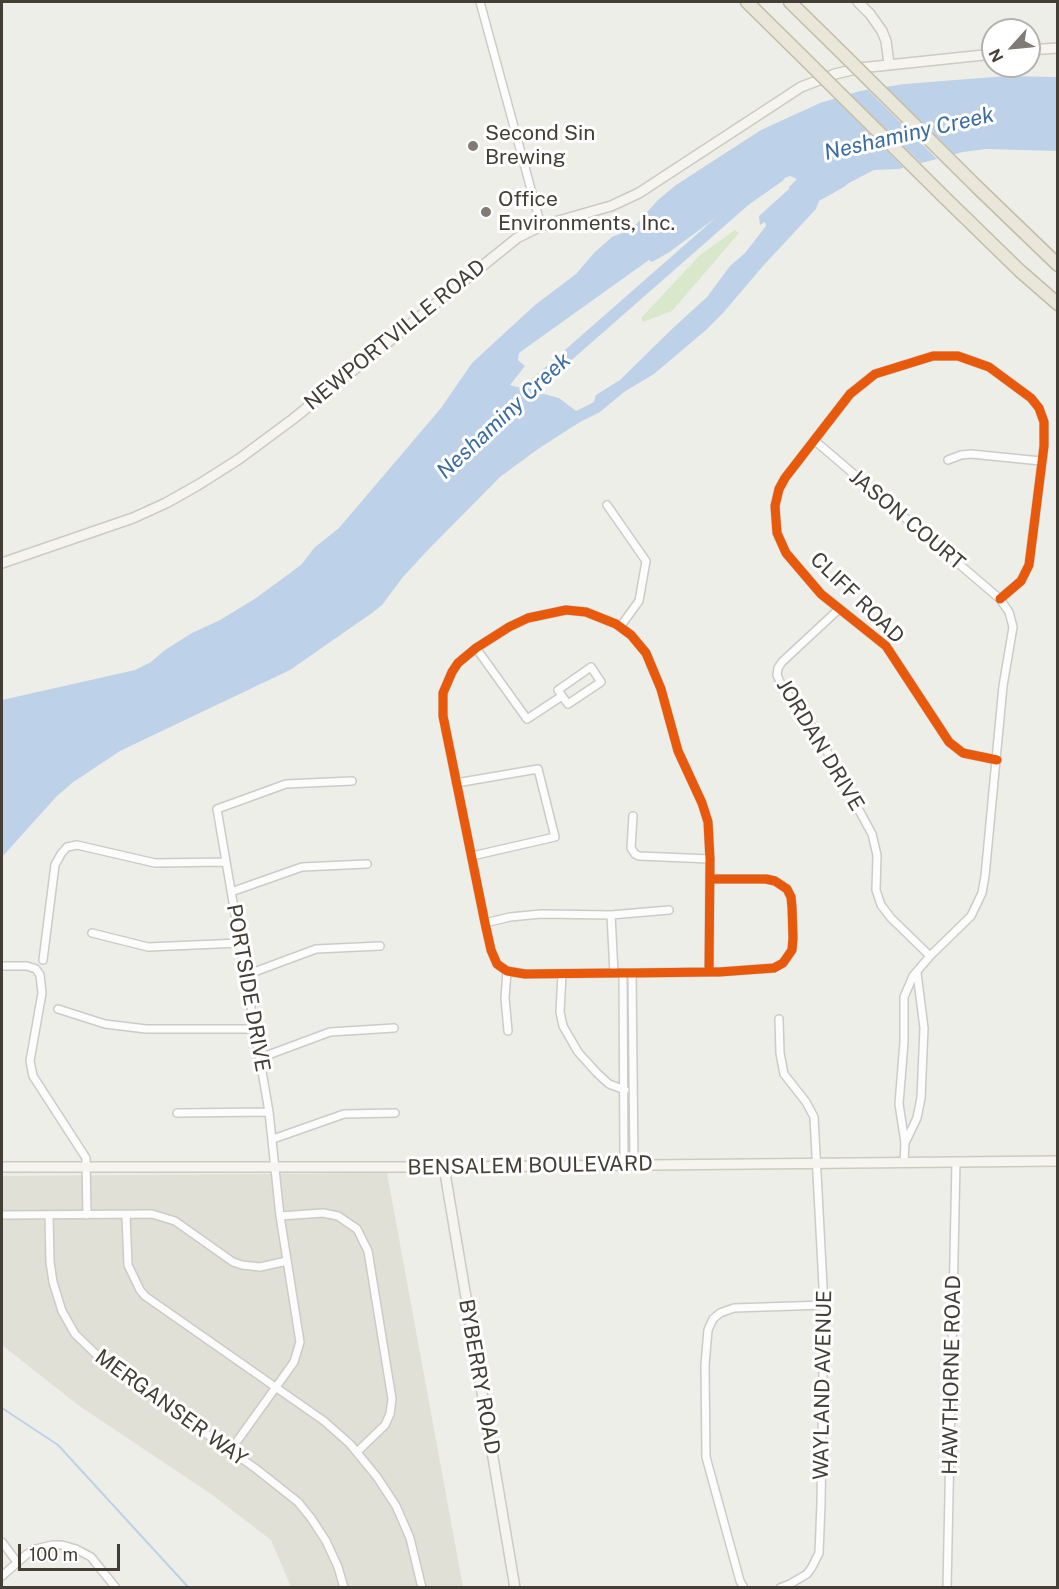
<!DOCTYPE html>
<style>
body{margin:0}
#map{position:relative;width:1059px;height:1589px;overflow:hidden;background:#eeeee9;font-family:"Public Sans",sans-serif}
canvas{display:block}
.frame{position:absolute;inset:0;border:3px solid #433f36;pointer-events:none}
.north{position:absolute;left:981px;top:18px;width:60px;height:60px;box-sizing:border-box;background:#fff;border:2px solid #b4b2af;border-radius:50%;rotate:243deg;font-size:16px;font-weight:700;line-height:24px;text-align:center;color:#433f36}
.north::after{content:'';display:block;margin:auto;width:21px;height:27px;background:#7f7c75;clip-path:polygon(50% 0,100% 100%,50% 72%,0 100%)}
.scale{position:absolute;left:18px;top:1544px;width:102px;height:27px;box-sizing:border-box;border:3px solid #433f36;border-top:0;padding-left:8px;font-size:18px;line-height:21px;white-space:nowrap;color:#433f36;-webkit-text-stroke:4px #fff;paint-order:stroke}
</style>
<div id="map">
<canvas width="1059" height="1589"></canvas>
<div class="frame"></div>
<div class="north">N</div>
<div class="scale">100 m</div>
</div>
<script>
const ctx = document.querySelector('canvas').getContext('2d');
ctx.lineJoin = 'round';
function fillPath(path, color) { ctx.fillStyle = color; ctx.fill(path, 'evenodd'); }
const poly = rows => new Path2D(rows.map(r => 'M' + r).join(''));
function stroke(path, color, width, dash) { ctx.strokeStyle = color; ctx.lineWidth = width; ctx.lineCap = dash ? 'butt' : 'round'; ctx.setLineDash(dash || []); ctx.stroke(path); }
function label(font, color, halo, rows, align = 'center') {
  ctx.font = font + ' "Public Sans",sans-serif'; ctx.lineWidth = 6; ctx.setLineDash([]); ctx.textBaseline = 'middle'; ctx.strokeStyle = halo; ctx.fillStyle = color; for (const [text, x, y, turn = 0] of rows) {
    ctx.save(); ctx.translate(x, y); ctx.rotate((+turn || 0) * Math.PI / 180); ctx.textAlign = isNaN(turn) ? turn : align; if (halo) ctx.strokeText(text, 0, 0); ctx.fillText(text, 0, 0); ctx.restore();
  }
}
const residential = poly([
 [387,1173,463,1587,291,1587,271,1540,211,1494,78,1405,2,1345,2,1176]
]);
const green = poly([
 [735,230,739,233,672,311,643,322,641,318,700,255]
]);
const water = poly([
 [1007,76,1057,77,1057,151,986,149,963,152,899,169,874,170,849,183,844,187,819,201,816,209,763,266,723,313,706,330,654,374,624,392,600,412,580,422,538,449,500,477,426,552,403,577,382,605,372,613,290,670,120,751,72,783,56,797,2,857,2,700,135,670,151,662,165,650,192,633,220,620,256,598,286,576,302,564,314,548,339,528,441,408,472,363,535,305,576,274,594,253,612,237,632,229,658,200,676,185,761,130,820,103,860,91,904,84],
 [790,176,797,179,789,187,789,189,759,216,760,225,765,222,766,226,745,253,730,266,707,297,673,328,620,380,596,395,594,402,576,411,559,398,510,385,525,366,518,360,519,353,649,260,652,262,668,253,744,197,755,190]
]);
const pier = poly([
 [883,84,957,157,940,162,865,87],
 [848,92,924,166,906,170,832,96]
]);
const stream = poly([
 [2,1408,58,1445,189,1588]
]);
const river = poly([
 [517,400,745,200,779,176]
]);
const street = poly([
 [480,2,541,226],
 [814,440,1000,599,1009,612,1013,627,1003,686,985,876,982,893,971,916,930,956,913,976,904,997,904,1042,899,1104,905,1143,904,1162],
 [948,460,961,455,971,454,1041,461],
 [607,505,646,561,639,601,620,627],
 [839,609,782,662,778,668,777,675,782,686,818,735,872,834,877,855,876,890,881,905,891,918,930,956],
 [476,648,527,719,562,696,568,704,601,682,591,667,558,690,562,696],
 [997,760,963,753,949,742,886,646,821,594,786,553,777,533,775,506,779,489,785,478,850,394,875,374,933,356,958,356,989,367,1031,398,1039,408,1044,422,1044,446,1029,565,1021,581,1000,599],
 [456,783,538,769,555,837,472,856],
 [633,816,631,848,635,854,639,856,710,859],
 [231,892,302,867,367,864],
 [611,915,614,973],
 [485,923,510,917,541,914,611,915,669,910],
 [92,933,148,947,240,943],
 [43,960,55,865,61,854,67,847,77,845,155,863,226,862],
 [2,966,27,966,36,969,40,975,42,993,30,1061,33,1076,86,1158,87,1215],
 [507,971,505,998,508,1031],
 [709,972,710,859,708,822,702,803,678,751,661,689,646,653,631,635,616,624,586,612,566,610,528,618,509,627,476,648,458,663,452,672,443,693,443,716,485,923,491,950,497,964,507,971,525,974,614,973,632,973,709,972,719,972,774,968,783,963,792,950,793,938,792,907,791,897,787,889,775,881,766,879,710,879],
 [623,973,624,1164],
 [632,973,634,1164],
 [562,974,560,1012,563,1026,578,1052,597,1073,609,1084,625,1090],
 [246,975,316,949,380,946],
 [58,1009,105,1024,146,1029,255,1029],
 [779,1019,780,1053,784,1074,806,1102,814,1117,824,1305,821,1504,819,1553,812,1567,807,1574,790,1584,780,1588],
 [260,1058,330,1032,394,1028],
 [177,1113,269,1112],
 [273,1139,344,1114,395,1113],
 [905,1143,917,1118,921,1098,924,1028,917,973],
 [2,1215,152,1214,175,1221,233,1262,242,1265,260,1267,287,1261],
 [49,1215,50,1262,53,1282,62,1311,75,1334,105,1363,255,1468,298,1502,311,1518,326,1541,338,1567,344,1588],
 [126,1215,128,1265,140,1290,145,1296,324,1421,350,1444,377,1477,396,1506,410,1538,422,1588],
 [280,1216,323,1213,338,1216,357,1229,368,1251,392,1399,390,1414,385,1425,357,1452],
 [230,1451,294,1362,300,1342,280,1216,269,1112,217,809,286,784,352,781],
 [2,1542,17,1562],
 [2,1576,27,1554,36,1549,52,1545,62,1545,76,1549,91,1557,116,1588],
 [744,1588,740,1581,706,1457,705,1365,708,1330,713,1319,720,1313,734,1308,824,1305],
 [947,1588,956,1162]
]);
const secondary = poly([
 [858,2,870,14,882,31,886,41,889,64],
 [1029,50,1058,48],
 [2,563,133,518,166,503,198,485,239,459,293,419,517,238,541,226,611,206,639,193,801,87,835,74,860,68,993,54],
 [2,1167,444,1167,1058,1161],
 [444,1167,515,1588]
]);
const highway = poly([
 [747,2,813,67],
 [790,2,846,57],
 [977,187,1058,265],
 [944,197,1020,271,1058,304]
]);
const highwayBridge = poly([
 [846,57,977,187],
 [813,67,944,197]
]);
const cycleway = poly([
 [997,760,963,753,949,742,886,646,821,594,786,553,777,533,775,506,779,489,785,478,850,394,875,374,933,356,958,356,989,367,1031,398,1039,408,1044,422,1044,446,1029,565,1021,581,1000,599],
 [709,972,710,859,708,822,702,803,678,751,661,689,646,653,631,635,616,624,586,612,566,610,528,618,509,627,476,648,458,663,452,672,443,693,443,716,485,923,491,950,497,964,507,971,525,974,614,973,632,973,709,972,719,972,774,968,783,963,792,950,793,938,792,907,791,897,787,889,775,881,766,879,710,879]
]);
const markers = [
 [473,146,6,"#7f7c75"],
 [486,212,6,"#7f7c75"]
];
const poiNames = [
 ["Second Sin",485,134],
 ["Brewing",485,158],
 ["Office",498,200],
 ["Environments, Inc.",498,224]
];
const streetNames = [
 ["NEWPORTVILLE ROAD",395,335,-39],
 ["JASON COURT",907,520,40],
 ["CLIFF ROAD",857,598,44],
 ["JORDAN DRIVE",820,745,59],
 ["PORTSIDE DRIVE",248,988,80],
 ["BENSALEM BOULEVARD",530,1166,-1],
 ["HAWTHORNE ROAD",952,1375,-89],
 ["BYBERRY ROAD",479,1377,80],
 ["WAYLAND AVENUE",823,1385,-89],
 ["MERGANSER WAY",171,1408,36]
];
const waterNames = [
 ["Neshaminy Creek",909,134,-13],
 ["Neshaminy Creek",504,416,-43]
];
fillPath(residential, '#e1e0d6');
fillPath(green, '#d9e7cb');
fillPath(water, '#bdd2e8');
fillPath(pier, '#eeeee9');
stroke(stream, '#bdd2e8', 2);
stroke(river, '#bdd2e8', 12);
stroke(street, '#cccbc6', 10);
stroke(secondary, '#cccbc0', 12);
stroke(highway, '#c3bca7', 15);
stroke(street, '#fcfcfc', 7);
stroke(secondary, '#f5f4ee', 9);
stroke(highway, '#e9e6da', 12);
stroke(highwayBridge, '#c3bca7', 15, []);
stroke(highwayBridge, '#e9e6da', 12);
stroke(cycleway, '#e8590c', 9);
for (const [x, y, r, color] of markers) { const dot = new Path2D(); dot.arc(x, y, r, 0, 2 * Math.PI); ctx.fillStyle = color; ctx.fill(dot); stroke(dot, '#fff', 2); }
label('21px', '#433f36', '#fff', poiNames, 'left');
label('21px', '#433f36', '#fff', streetNames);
label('italic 22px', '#3b6ba3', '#fff', waterNames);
</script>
